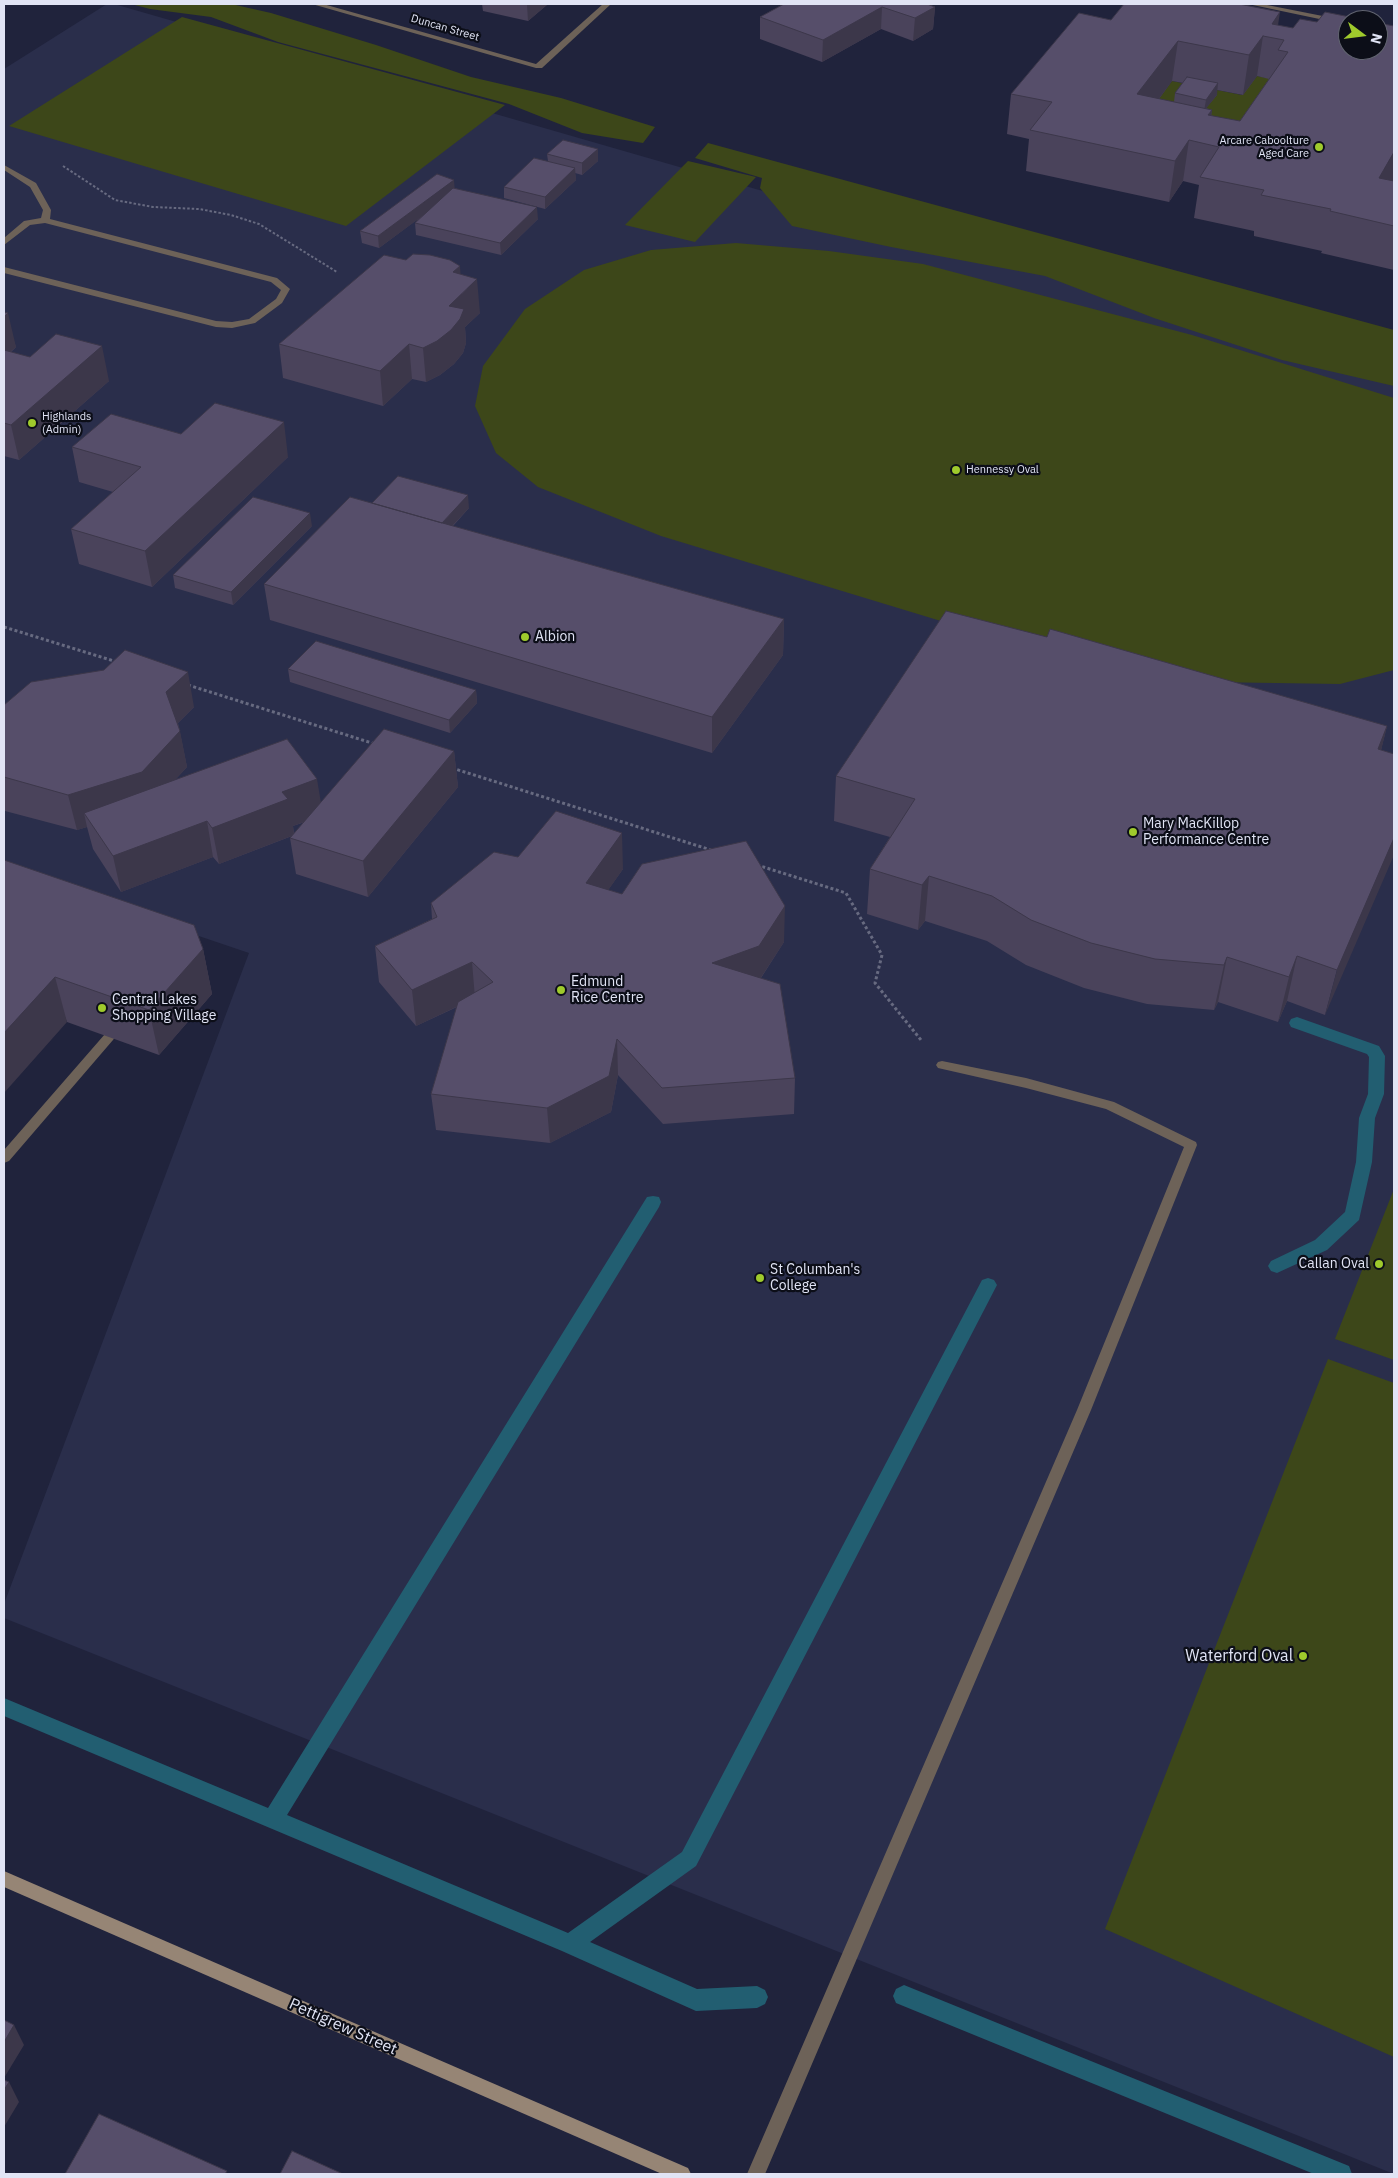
<!DOCTYPE html>
<style>
body{margin:0}
#map{position:relative;width:1398px;height:2178px;overflow:hidden;background:#20233c;font-family:"IBM Plex Sans",sans-serif}
canvas{display:block}
.frame{position:absolute;inset:0;border:5px solid #e1e4f5;pointer-events:none}
.north{position:absolute;left:1338px;top:10px;width:50px;height:50px;box-sizing:border-box;background:#0c0e18;border:1px solid #616470;border-radius:50%;rotate:105deg;font-size:14px;font-weight:700;line-height:20px;text-align:center;color:#e1e4f5}
.north::after{content:'';display:block;margin:auto;width:18px;height:22px;background:#9fca2c;clip-path:polygon(50% 0,100% 100%,50% 72%,0 100%)}
</style>
<div id="map">
<canvas width="1398" height="2178"></canvas>
<div class="frame"></div>
<div class="north">N</div>
</div>
<script>
const ctx = document.querySelector('canvas').getContext('2d');
ctx.lineJoin = 'round';
function fillPath(path, color) { ctx.fillStyle = color; ctx.fill(path, 'evenodd'); }
const poly = rows => new Path2D(rows.map(r => 'M' + r).join(''));
function stroke(path, color, width, dash) { ctx.strokeStyle = color; ctx.lineWidth = width; ctx.lineCap = dash ? 'butt' : 'round'; ctx.setLineDash(dash || []); ctx.stroke(path); }
function label(font, color, halo, rows, align = 'center') {
  ctx.font = font + ' "IBM Plex Sans",sans-serif'; ctx.lineWidth = 4.5; ctx.setLineDash([]); ctx.textBaseline = 'middle'; ctx.strokeStyle = halo; ctx.fillStyle = color; for (const [text, x, y, turn = 0] of rows) {
    ctx.save(); ctx.translate(x, y); ctx.rotate((+turn || 0) * Math.PI / 180); ctx.textAlign = isNaN(turn) ? turn : align; if (halo) ctx.strokeText(text, 0, 0); ctx.fillText(text, 0, 0); ctx.restore();
  }
}
const built = poly([
 [107,4,114,4,1394,373,1394,2174,4,1618,4,1604,249,953,4,870,4,69]
]);
const green = poly([
 [131,4,231,4,271,13,376,45,471,77,561,98,655,127,643,143,582,133,509,104,278,42,211,17,150,9],
 [182,17,332,58,505,105,346,226,9,126],
 [1257,76,1277,80,1233,162,1132,135,1172,81,1242,95],
 [708,143,1394,330,1394,386,1282,360,1154,318,1045,276,891,247,792,226,760,188,762,178,695,158],
 [688,161,756,177,695,242,625,225],
 [736,243,829,251,923,264,1192,335,1394,398,1394,670,1340,684,1209,682,1066,659,661,536,538,487,496,453,475,406,483,366,525,309,584,270,651,250],
 [1394,1189,1394,1360,1335,1339],
 [1328,1359,1394,1383,1394,2057,1105,1929]
]);
const stream = poly([
 [1297,1017,1379,1046,1385,1056,1384,1094,1375,1118,1372,1162,1359,1220,1327,1250,1277,1273,1271,1271,1268,1266,1271,1261,1315,1240,1345,1212,1356,1162,1359,1118,1368,1094,1369,1057,1367,1054,1291,1027,1289,1023,1291,1019,1297,1017],
 [653,1196,659,1197,661,1202,659,1207,287,1815,568,1933,682,1852,982,1280,988,1278,994,1280,997,1285,696,1866,590,1942,697,1989,757,1986,765,1990,768,1997,765,2004,757,2008,696,2011,562,1951,4,1716,4,1698,268,1808,647,1197,653,1196],
 [904,1985,1349,2166,1352,2174,1314,2174,896,2003,893,1996,896,1989,904,1985]
]);
const pathFar1 = poly([
 [63,166,115,200,153,207,199,209,231,215,259,224,337,272]
]);
const path = poly([
 [4,627,117,662],
 [188,685,375,744],
 [452,768,711,850],
 [757,865,846,893,882,955,875,983,921,1040]
]);
const service = poly([
 [312,4,323,4,543,66,536,68,312,4],
 [4,165,36,183,51,210,50,219,277,278,290,289,282,303,255,323,232,328,216,327,4,273,4,267,216,321,232,322,249,319,276,299,281,290,271,282,45,223,30,225,4,245,4,238,24,221,41,218,43,210,30,187,4,170,4,165],
 [109,1033,115,1037,113,1040,9,1161,4,1163,4,1150,105,1034,109,1033],
 [942,1061,1026,1078,1114,1102,1196,1142,1197,1145,1091,1410,765,2174,747,2174,1077,1410,1184,1147,1106,1109,1026,1088,938,1068,936,1065,938,1062,942,1061]
]);
const minor = poly([
 [603,4,611,4,542,68,536,68,536,64,603,4]
]);
const tertiary = poly([
 [1248,4,1262,4,1348,21,1348,25,1248,4]
]);
const secondary = poly([
 [4,1871,688,2168,691,2174,662,2174,4,1887,4,1871]
]);
const wall = poly([
 [482,4,548,4,528,21,483,11],
 [784,4,935,7,933,29,913,41,881,29,822,62,760,39,760,17],
 [1111,20,1278,25,1393,181,1394,181,1394,270,1321,253,1322,251,1254,236,1254,231,1194,218,1199,185,1183,181,1169,202,1026,171,1029,139,1007,134,1011,94],
 [1257,76,1269,79,1240,121,1211,116,1212,110,1206,108,1217,95,1217,90,1243,95],
 [1172,81,1183,83,1175,93,1174,102,1159,99],
 [547,154,598,161,582,175,575,173,576,180,545,209,504,198,504,187,548,161],
 [455,188,538,219,501,255,416,235,415,223,418,219,379,248,362,243,360,231],
 [406,260,460,266,460,274,480,313,465,327,466,343,463,353,454,364,440,375,426,382,412,379,383,406,283,378,279,344],
 [4,312,16,347,11,352,109,381,19,460,4,456],
 [181,434,288,457,152,587,79,564,71,529,113,492,79,482,72,447],
 [372,503,469,508,453,526,784,619,783,655,712,753,270,620,264,584],
 [312,526,233,605,175,588,173,575],
 [288,669,476,690,477,703,450,733,290,682],
 [4,705,194,707,178,723,187,767,175,780,321,803,454,751,458,787,368,897,296,874,290,838,292,836,219,864,213,857,121,892,93,849,87,827,77,830,5,811,4,807],
 [305,822,294,834,293,826],
 [1387,726,1381,750,1394,754,1325,1015,1287,1001,1278,1022,1218,1002,1214,1010,1147,1004,1084,988,1026,965,987,941,925,921,918,930,867,914,870,869,890,837,834,821,836,776],
 [518,857,623,869,608,890,784,942,761,978,795,1078,794,1114,663,1124,618,1075,611,1112,550,1143,436,1130,431,1094,457,1007,416,1026,379,982,375,946,432,919,431,903],
 [4,860,203,949,212,994,159,1055,67,1022]
]);
const shadedWall = poly([
 [527,4,548,4,528,21],
 [882,7,881,29,822,62,823,40],
 [935,7,933,29,913,41,915,18],
 [1280,12,1276,39,1272,24],
 [1263,36,1257,76,1243,95,1249,55],
 [1178,41,1172,81,1132,135,1137,94],
 [1218,83,1217,95,1204,111,1206,100],
 [1212,110,1207,144,1208,115],
 [1189,140,1183,181,1169,202,1175,161],
 [598,149,598,161,582,175,582,163],
 [1394,152,1394,179,1371,219,1379,178],
 [575,168,576,180,545,209,545,197],
 [454,180,455,192,379,248,378,236],
 [537,207,538,219,501,255,500,243],
 [460,266,462,294,477,279,480,313,465,327,466,343,463,353,454,364,440,375,426,382,423,348,449,306,453,272],
 [8,313,16,347,4,357,4,317],
 [409,344,412,379,383,406,380,371],
 [102,346,109,381,19,460,11,425],
 [284,422,288,457,152,587,145,551],
 [468,495,469,508,438,541,437,529],
 [310,513,312,526,233,605,231,592],
 [784,619,783,655,712,753,712,717],
 [188,672,194,707,173,728,166,692],
 [476,690,477,703,450,733,449,720],
 [1387,726,1376,771,1378,749],
 [180,731,187,767,149,808,84,813,87,827,77,830,68,795],
 [454,751,458,787,368,897,363,861],
 [317,779,323,815,293,826,294,835,219,864,212,828,282,792],
 [207,821,213,857,121,892,113,856],
 [622,833,623,869,588,919,586,883],
 [1394,838,1394,855,1325,1015,1337,970],
 [929,876,925,921,918,930,922,885],
 [785,906,784,942,758,982,712,963],
 [203,949,212,994,159,1055,149,1010],
 [1297,956,1287,1001,1278,1022,1289,977],
 [1227,957,1218,1002,1214,1010,1224,965],
 [472,962,475,998,416,1026,412,990],
 [55,977,67,1022,4,1093,4,1033],
 [617,1039,618,1075,611,1112,550,1143,547,1108],
 [14,2025,24,2045,4,2078,4,2042],
 [9,2082,19,2102,4,2127,4,2090]
]);
const building = poly([
 [784,4,927,4,935,7,915,18,882,7,823,40,760,17,784,4],
 [1124,4,1239,4,1280,12,1272,24,1293,28,1300,19,1317,22,1325,12,1365,20,1348,20,1348,50,1378,50,1378,23,1394,26,1394,152,1379,178,1394,181,1394,226,1330,211,1331,209,1261,195,1264,190,1200,177,1219,147,1189,140,1175,161,1030,130,1052,102,1011,94,1079,13,1111,20,1124,4],
 [1263,36,1284,40,1278,50,1288,52,1240,121,1208,115,1212,110,1137,94,1178,41,1249,55,1263,36],
 [1187,77,1218,83,1206,100,1175,93,1187,77],
 [563,140,598,149,582,163,547,154,563,140],
 [534,158,575,168,545,197,504,187,534,158],
 [437,174,454,180,378,236,360,231,437,174],
 [453,188,537,207,500,243,415,223,453,188],
 [413,254,430,255,450,260,460,266,453,272,477,279,449,306,464,309,460,319,451,330,437,341,423,348,409,344,380,371,279,344,384,255,406,260,413,254],
 [4,312,8,313,4,317,4,312],
 [56,334,102,346,11,425,4,423,4,350,30,357,56,334],
 [215,403,284,422,145,551,71,529,141,467,72,447,111,414,181,434,215,403],
 [398,476,468,495,442,523,372,503,398,476],
 [253,497,310,513,231,592,173,575,253,497],
 [350,497,784,619,712,717,264,584,350,497],
 [946,611,1047,637,1050,629,1387,726,1378,749,1394,754,1394,838,1337,970,1297,956,1289,977,1227,957,1224,965,1155,959,1091,943,1031,920,992,896,929,876,922,885,870,869,915,799,836,776,946,611],
 [316,641,476,690,449,720,288,669,316,641],
 [125,650,188,672,166,692,180,731,142,772,68,795,4,777,4,705,31,682,104,670,125,650],
 [384,729,454,751,363,861,290,838,384,729],
 [287,739,317,779,282,792,288,799,212,828,207,821,113,856,84,813,287,739],
 [556,811,622,833,586,883,622,894,642,864,746,841,785,906,759,946,712,963,780,984,795,1078,662,1088,617,1039,609,1076,547,1108,431,1094,458,1002,493,982,472,962,412,990,375,946,437,917,431,903,494,852,518,857,556,811],
 [4,860,194,925,203,949,149,1010,55,977,4,1033,4,860],
 [4,2020,14,2025,4,2042,4,2020],
 [4,2080,9,2082,4,2090,4,2080],
 [99,2114,227,2171,225,2174,65,2174,99,2114],
 [292,2151,343,2174,280,2174,292,2151]
]);
const markers = [
 [1319,147,5,"#9fca2c"],
 [32,423,5,"#9fca2c"],
 [956,470,5,"#9fca2c"],
 [525,637,5,"#9fca2c"],
 [1133,832,5,"#9fca2c"],
 [561,990,5,"#9fca2c"],
 [102,1008,5,"#9fca2c"],
 [1379,1264,5,"#9fca2c"],
 [760,1278,5,"#9fca2c"],
 [1303,1656,5,"#9fca2c"]
];
const farStreetnames = [
 ["Duncan Street",445,28,16]
];
const farPoinames = [
 ["Arcare Caboolture",1309,141,"right"],
 ["Aged Care",1309,154,"right"],
 ["Highlands",42,417],
 ["(Admin)",42,430],
 ["Hennessy Oval",966,470]
];
const poiNames = [
 ["Albion",535,637],
 ["Mary MacKillop",1143,824],
 ["Performance Centre",1143,840],
 ["Edmund",571,982],
 ["Rice Centre",571,998],
 ["Central Lakes",112,1000],
 ["Shopping Village",112,1016],
 ["Callan Oval",1369,1264,"right"],
 ["St Columban's",770,1270],
 ["College",770,1286]
];
const nearPoinames = [
 ["Waterford Oval",1293,1656]
];
const nearStreetnames = [
 ["Pettigrew Street",343,2027,24]
];
fillPath(built, '#2a2e4b');
fillPath(green, '#3d4719');
fillPath(stream, '#225e71');
stroke(pathFar1, '#676a80', 2, [2.5, 2]);
stroke(path, '#676a80', 3, [3, 2.5]);
fillPath(service, '#6d6258');
fillPath(minor, '#6d6258');
fillPath(tertiary, '#6d6258');
fillPath(secondary, '#968575');
fillPath(wall, '#4a435b');
fillPath(shadedWall, '#3c374a');
fillPath(building, '#564e6a');
stroke(building, '#3c374a', 1);
for (const [x, y, r, color] of markers) { const dot = new Path2D(); dot.arc(x, y, r, 0, 2 * Math.PI); ctx.fillStyle = color; ctx.fill(dot); stroke(dot, '#0c0e18', 2); }
label('11px', '#e1e4f5', '#0c0e18', farStreetnames);
label('11px', '#e1e4f5', '#0c0e18', farPoinames, 'left');
label('14px', '#e1e4f5', '#0c0e18', poiNames, 'left');
label('16px', '#e1e4f5', '#0c0e18', nearPoinames, 'right');
label('16px', '#e1e4f5', '#0c0e18', nearStreetnames);
</script>
